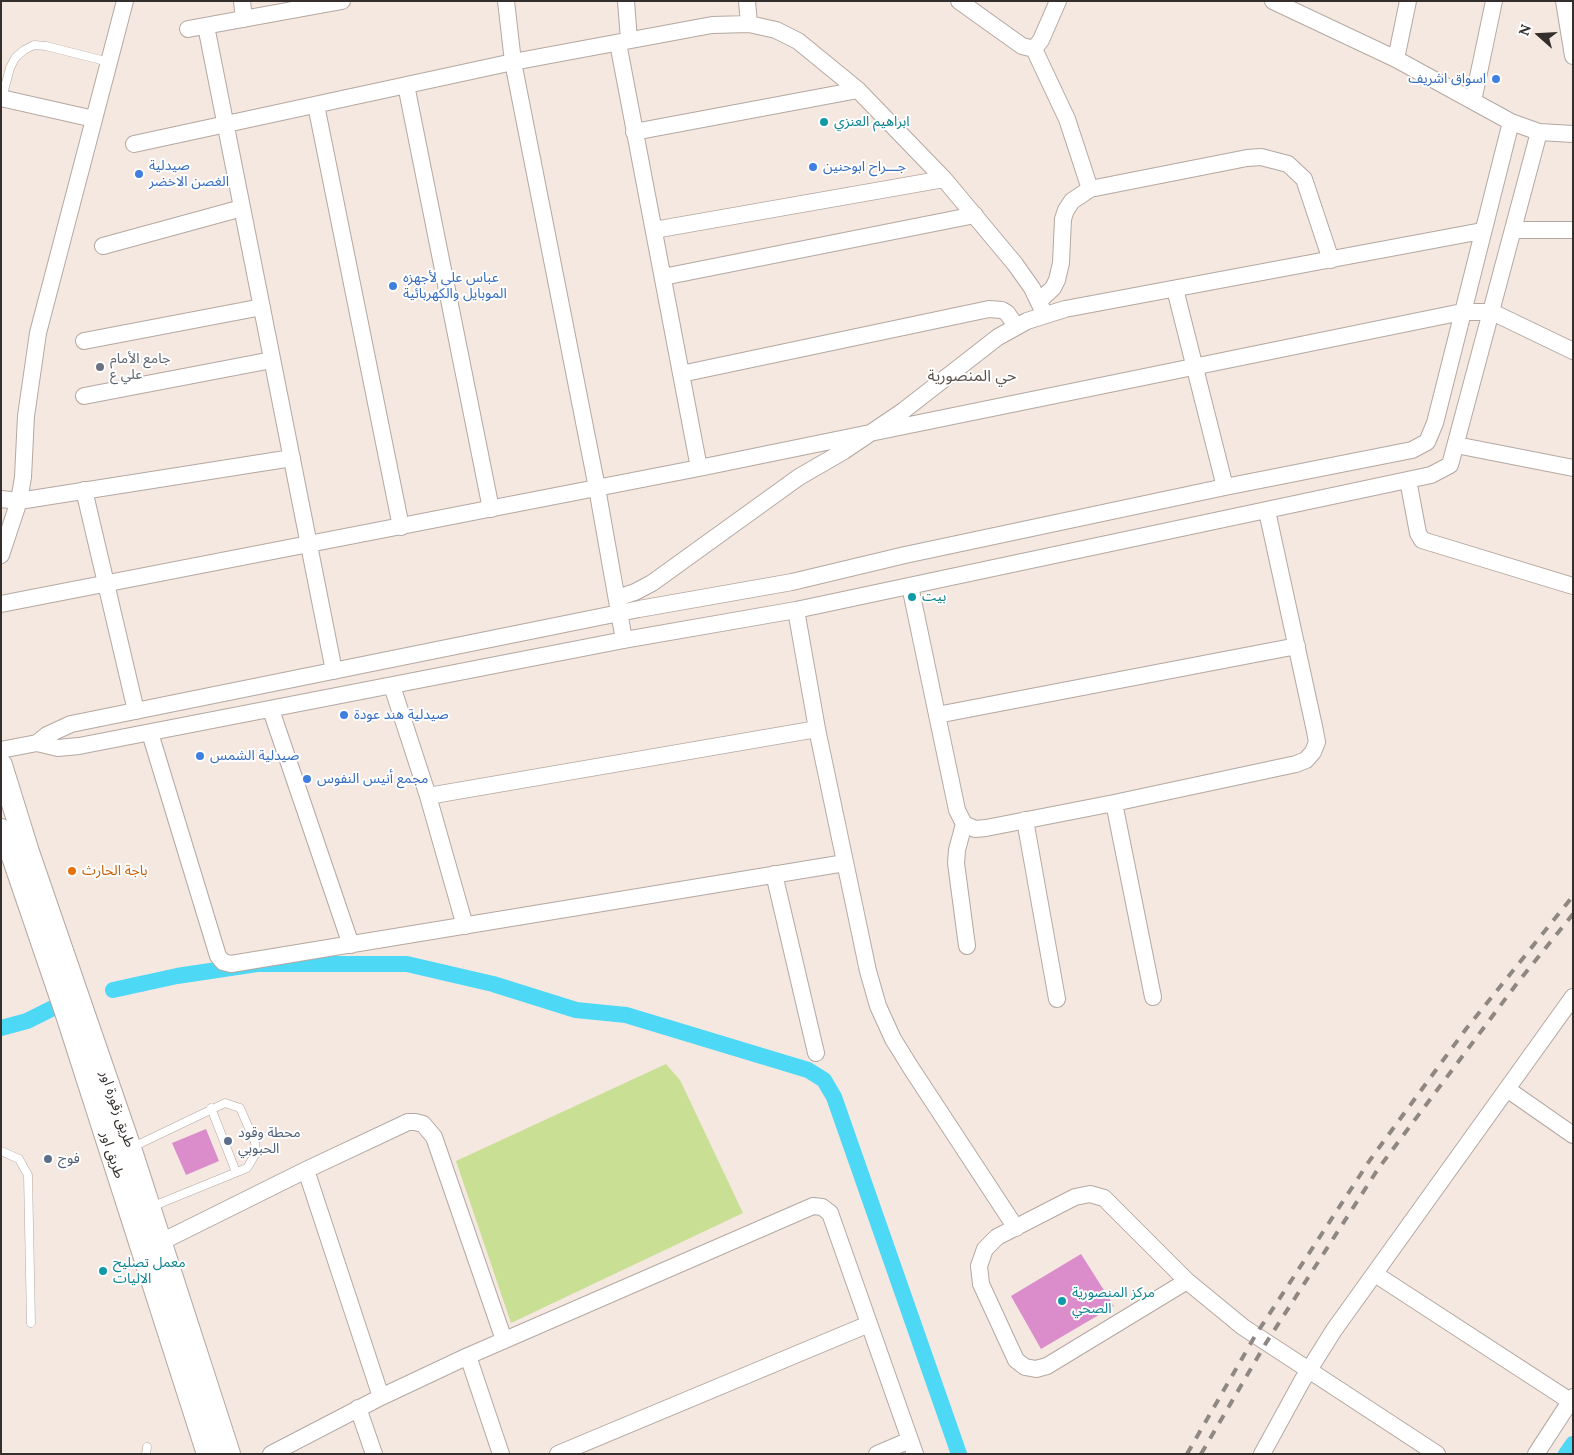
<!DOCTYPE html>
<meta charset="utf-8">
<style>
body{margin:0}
#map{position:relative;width:1574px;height:1455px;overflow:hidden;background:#f5e8e1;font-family:Lora,serif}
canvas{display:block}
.frame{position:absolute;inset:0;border:2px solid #342f2c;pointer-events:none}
.north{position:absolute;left:1514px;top:10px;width:50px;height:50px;-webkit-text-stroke:4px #fff;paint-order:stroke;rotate:289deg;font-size:14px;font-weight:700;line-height:20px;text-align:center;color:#342f2c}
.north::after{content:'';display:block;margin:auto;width:18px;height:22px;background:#342f2c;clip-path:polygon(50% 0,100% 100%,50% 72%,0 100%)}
</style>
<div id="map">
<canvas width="1574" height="1455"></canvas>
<div class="frame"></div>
<div class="north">N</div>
</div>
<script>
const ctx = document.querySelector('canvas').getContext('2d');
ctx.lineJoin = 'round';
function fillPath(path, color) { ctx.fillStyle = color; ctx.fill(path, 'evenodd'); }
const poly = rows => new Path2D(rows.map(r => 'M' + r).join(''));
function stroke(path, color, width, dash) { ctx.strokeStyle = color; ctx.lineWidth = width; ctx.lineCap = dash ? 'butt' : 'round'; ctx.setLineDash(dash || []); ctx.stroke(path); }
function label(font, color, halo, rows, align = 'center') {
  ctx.font = font + ' Lora,"Noto Sans Arabic",serif'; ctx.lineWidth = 4; ctx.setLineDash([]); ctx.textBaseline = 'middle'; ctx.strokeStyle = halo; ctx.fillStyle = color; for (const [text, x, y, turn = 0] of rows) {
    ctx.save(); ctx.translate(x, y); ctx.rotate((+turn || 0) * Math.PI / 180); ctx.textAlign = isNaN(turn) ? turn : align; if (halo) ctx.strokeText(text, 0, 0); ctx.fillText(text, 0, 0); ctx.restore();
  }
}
const green = poly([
 [666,1064,680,1080,743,1213,511,1323,456,1161]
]);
const canal = poly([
 [113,990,177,976,257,964,407,964,493,984,576,1010,626,1015,808,1070,824,1080,834,1097,959,1454],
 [1,1028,27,1021,53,1008],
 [1566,1454,1573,1444]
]);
const building = poly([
 [206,1129,219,1161,186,1175,172,1143],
 [1081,1254,1114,1306,1041,1349,1011,1296]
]);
const lane = poly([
 [2,98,10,68,15,58,24,50,34,45,46,46,109,62],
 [211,1108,236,1172],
 [133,1147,225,1103,240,1108,255,1142,256,1153,247,1168,151,1207],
 [1,1151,19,1159,28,1175,31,1323],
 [146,1454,147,1447]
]);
const street = poly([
 [242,1,244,19],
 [506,1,513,62,597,488,624,640],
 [626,1,629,40],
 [747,1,749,24],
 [959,1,1022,46,1034,49,1041,40,1058,1],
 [1273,1,1396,59,1511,122,1539,132,1573,134],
 [1564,1,1573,56],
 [206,26,334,671],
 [188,29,342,1],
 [618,43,699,468],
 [1034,49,1067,119,1090,189],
 [1396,59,1408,1],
 [406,85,491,509],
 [1,98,94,119],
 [1473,101,1494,1],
 [316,105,401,527],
 [634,132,858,90],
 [134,144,513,62,712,25,749,24,776,30,798,41,858,90,944,179,1015,264,1032,288,1045,315],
 [654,230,944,179],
 [1513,230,1573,230],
 [103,246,242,208],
 [663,277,975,215],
 [1175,289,1225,487],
 [1039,301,1053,288,1057,280,1061,263,1063,219,1066,210,1072,201,1090,189,1247,158,1261,157,1288,164,1304,179,1331,260],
 [84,341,262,307],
 [681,374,989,309,1002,310,1007,313,1016,326],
 [84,396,272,360],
 [1456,445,1573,468],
 [1408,480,1418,533,1422,540,1573,586],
 [84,490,136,711],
 [1,499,19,501,292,458],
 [1,555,19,501,23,477,26,416,38,333,125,1],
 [910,586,957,810,964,824,975,829,986,828,1114,803,1296,764,1306,760,1313,752,1317,742,1315,731,1267,511],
 [617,598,635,592,652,583,799,477,844,451,903,411,998,337,1027,321,1065,309,1482,231],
 [1,604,699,468,1462,312,1492,312,1573,351],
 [796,610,817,729,868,971,878,1006,893,1039,911,1068,1016,1228],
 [392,686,428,796,465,926],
 [271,710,351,945],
 [937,715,1297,646],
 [150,733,218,956,223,962,231,964,845,863],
 [37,743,58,748,79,746,624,640,796,610,1431,475,1450,465,1539,132],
 [1,750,37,743,47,735,71,724,639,609,792,582,905,555,1225,487,1412,450,1427,442,1435,423,1511,122],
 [428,796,817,729],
 [1114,803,1153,997],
 [1025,820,1057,999],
 [964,824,957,850,956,863,967,946],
 [774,874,816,1053],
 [1507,1089,1573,1135],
 [306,1170,381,1397],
 [161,1242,306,1170,408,1122,415,1122,423,1124,434,1137,504,1340],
 [1375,1274,1570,1401],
 [1187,1281,1047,1366,1036,1369,1025,1367,1016,1360,981,1284,979,1266,985,1249,997,1237,1075,1197,1090,1194,1104,1198,1187,1281,1243,1327,1437,1454],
 [468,1356,501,1454],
 [358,1408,374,1454],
 [271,1454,381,1397,468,1356,813,1206,822,1207,830,1213,915,1454],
 [558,1454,869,1324],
 [877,1454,910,1440],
 [1262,1454,1302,1381,1334,1330,1573,997],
 [1536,1454,1573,1397]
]);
const secondary = poly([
 [1,765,28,852,130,1148,229,1454],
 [1,830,13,857,68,1018,208,1454]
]);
const rail = poly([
 [1187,1454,1255,1336,1370,1160,1466,1029,1573,896],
 [1201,1454,1266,1343,1378,1169,1518,982,1573,914]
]);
const markers = [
 [1496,79,5,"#3f7fe0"],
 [824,122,5,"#0f9aa8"],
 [813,167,5,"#3f7fe0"],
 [139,174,5,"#3f7fe0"],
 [393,286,5,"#3f7fe0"],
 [100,367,5,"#6b7280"],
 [912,597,5,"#0f9aa8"],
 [344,715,5,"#3f7fe0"],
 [200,756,5,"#3f7fe0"],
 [307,779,5,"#3f7fe0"],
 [72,871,5,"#e8710a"],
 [228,1141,5,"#5c6f8a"],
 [48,1159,5,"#5c6f8a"],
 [103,1271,5,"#0f9aa8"],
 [1062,1301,5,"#0f9aa8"]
];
const shopNames = [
 ["اسواق اشريف",1486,79,"right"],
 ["صيدلية",149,166],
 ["الغصن الاخضر",149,182],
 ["جـــراح ابوحنين",823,167],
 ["عباس علي لأجهزه",403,278],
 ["الموبايل والكهربائية",403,294],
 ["صيدلية هند عودة",354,715],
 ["صيدلية الشمس",210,756],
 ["مجمع أنيس النفوس",317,779]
];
const cultureNames = [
 ["ابراهيم العنزي",834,122],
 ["بيت",922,597],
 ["معمل تصليح",113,1263],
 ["الاليات",113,1279],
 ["مركز المنصورية",1072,1293],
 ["الصحي",1072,1309]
];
const worshipNames = [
 ["جامع الأمام",110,359],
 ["علي ع",110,375]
];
const foodNames = [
 ["باجة الحارث",82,871]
];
const streetNames = [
 ["طريق زقورة اور",117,1109,71],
 ["طريق اور",112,1155,72]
];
const serviceNames = [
 ["محطة وقود",238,1133],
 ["الحبوبي",238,1149],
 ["فوج",58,1159]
];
const quarterNames = [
 ["حي المنصورية",972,376]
];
fillPath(green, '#c9df94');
stroke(canal, '#4dd8f6', 16);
fillPath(building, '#db8dcb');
stroke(lane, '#b4a8a1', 9);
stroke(street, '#b4a8a1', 18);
stroke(secondary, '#b4a8a1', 24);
stroke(lane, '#fff', 8);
stroke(street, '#fff', 16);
stroke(secondary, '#fff', 22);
stroke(rail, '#8f8782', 4, [9, 9]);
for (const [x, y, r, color] of markers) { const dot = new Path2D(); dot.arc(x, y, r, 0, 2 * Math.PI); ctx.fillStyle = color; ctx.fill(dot); stroke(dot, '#fff', 2); }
label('14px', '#366cbe', '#fff', shopNames, 'left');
label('14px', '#0d838f', '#fff', cultureNames, 'left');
label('14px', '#5b616d', '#fff', worshipNames, 'left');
label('14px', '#c56008', '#fff', foodNames, 'left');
label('14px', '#342f2c', '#fff', streetNames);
label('14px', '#4e5e75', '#fff', serviceNames, 'left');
label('16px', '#5d534d', '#fff', quarterNames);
</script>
